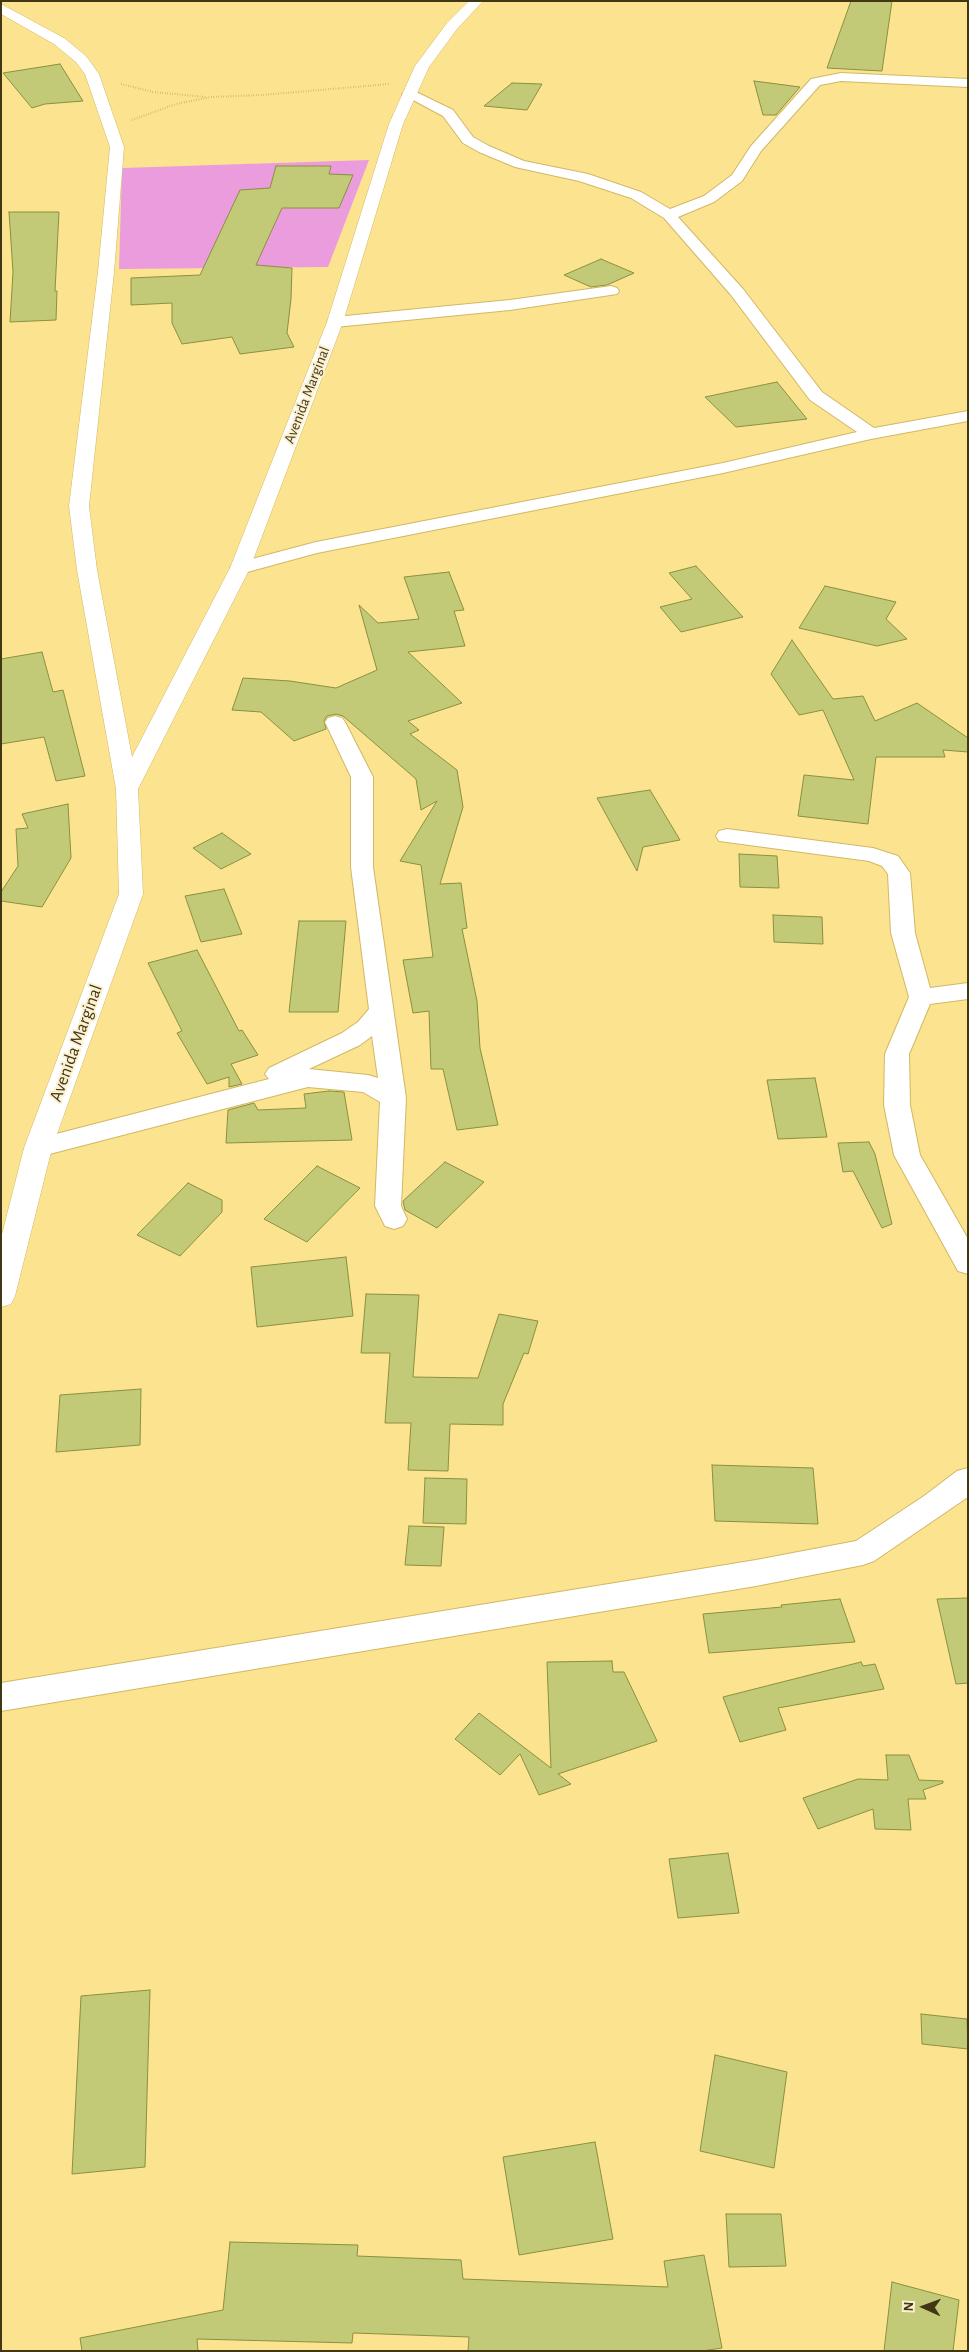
<!DOCTYPE html>
<style>
body{margin:0}
#map{position:relative;width:969px;height:2352px;overflow:hidden;background:#fce38f;font-family:"Alegreya Sans",sans-serif}
canvas{display:block}
.frame{position:absolute;inset:0;border:2px solid #423714;pointer-events:none}
.north{position:absolute;left:899px;top:2282px;width:50px;height:50px;-webkit-text-stroke:4px #fbf1d1;paint-order:stroke;rotate:272deg;font-size:14px;font-weight:700;line-height:20px;text-align:center;color:#423714}
.north::after{content:'';display:block;margin:auto;width:18px;height:22px;background:#423714;clip-path:polygon(50% 0,100% 100%,50% 72%,0 100%)}
</style>
<div id="map">
<canvas width="969" height="2352"></canvas>
<div class="frame"></div>
<div class="north">N</div>
</div>
<script>
const ctx = document.querySelector('canvas').getContext('2d');
ctx.lineJoin = 'round';
function fillPath(path, color) { ctx.fillStyle = color; ctx.fill(path, 'evenodd'); }
const poly = rows => new Path2D(rows.map(r => 'M' + r).join(''));
function stroke(path, color, width, dash) { ctx.strokeStyle = color; ctx.lineWidth = width; ctx.lineCap = dash ? 'butt' : 'round'; ctx.setLineDash(dash || []); ctx.stroke(path); }
function label(font, color, halo, rows, align = 'center') {
  ctx.font = font + ' "Alegreya Sans",sans-serif'; ctx.lineWidth = 4; ctx.setLineDash([]); ctx.textBaseline = 'middle'; ctx.strokeStyle = halo; ctx.fillStyle = color; for (const [text, x, y, turn = 0] of rows) {
    ctx.save(); ctx.translate(x, y); ctx.rotate((+turn || 0) * Math.PI / 180); ctx.textAlign = isNaN(turn) ? turn : align; if (halo) ctx.strokeText(text, 0, 0); ctx.fillText(text, 0, 0); ctx.restore();
  }
}
const green = poly([
 [369,160,328,267,119,269,122,168]
]);
const building = poly([
 [851,1,892,1,882,71,827,68,851,1],
 [60,64,83,101,45,104,32,108,3,73,60,64],
 [754,81,800,87,776,115,763,115,754,81],
 [512,83,542,84,527,110,484,106,512,83],
 [276,166,331,166,329,174,353,175,339,208,282,208,256,265,292,268,291,299,287,333,294,347,240,354,232,337,182,344,172,323,172,303,131,305,131,278,200,275,240,190,270,188,276,166],
 [9,212,59,212,55,291,57,291,56,320,10,322,13,272,9,212],
 [601,259,634,273,607,285,591,287,564,275,601,259],
 [777,382,807,419,736,427,705,397,777,382],
 [696,566,743,617,681,632,660,607,692,599,669,573,696,566],
 [449,572,464,610,454,611,465,646,408,652,462,703,408,721,419,730,410,734,457,770,463,807,440,884,461,883,467,928,462,929,477,1001,480,1048,498,1125,457,1130,443,1069,431,1069,429,1011,413,1013,403,960,433,957,421,865,400,861,437,801,421,810,416,779,343,716,336,714,327,716,324,721,326,729,294,741,261,712,232,710,243,678,290,681,336,688,377,670,359,605,378,623,419,619,404,577,449,572],
 [825,586,896,602,886,619,907,639,877,646,799,628,825,586],
 [792,640,833,699,863,696,875,721,917,703,968,738,968,752,943,750,945,757,876,757,868,824,798,816,804,775,854,780,823,710,799,715,771,674,792,640],
 [42,652,53,692,63,690,85,776,56,781,44,737,1,744,1,659,42,652],
 [650,790,680,840,643,847,637,871,597,798,650,790],
 [68,804,71,858,42,907,1,901,1,892,18,866,16,829,28,828,22,814,68,804],
 [222,833,251,854,221,869,193,848,222,833],
 [739,854,777,856,779,888,740,887,739,854],
 [224,889,242,934,201,942,185,896,224,889],
 [773,915,822,917,823,944,774,942,773,915],
 [299,921,346,921,338,1012,289,1012,299,921],
 [197,950,239,1031,242,1030,258,1055,231,1064,242,1084,229,1087,229,1077,207,1084,177,1033,182,1031,148,963,197,950],
 [815,1078,827,1137,778,1139,767,1080,815,1078],
 [329,1091,344,1092,352,1140,226,1143,228,1110,254,1103,258,1110,306,1108,304,1094,329,1091],
 [869,1142,875,1154,892,1224,882,1228,853,1171,843,1172,838,1143,869,1142],
 [445,1162,484,1182,437,1228,405,1210,403,1201,445,1162],
 [317,1166,360,1188,307,1242,264,1219,317,1166],
 [188,1183,222,1200,222,1212,180,1256,137,1235,188,1183],
 [346,1257,353,1316,257,1327,251,1267,346,1257],
 [366,1294,419,1295,413,1377,478,1378,499,1314,538,1321,528,1354,524,1353,503,1404,503,1425,450,1424,448,1471,408,1470,411,1423,385,1423,390,1353,361,1353,366,1294],
 [141,1389,140,1445,56,1452,60,1395,141,1389],
 [712,1465,813,1468,818,1524,715,1521,712,1465],
 [425,1478,467,1479,466,1524,423,1523,425,1478],
 [409,1526,444,1527,441,1566,405,1565,409,1526],
 [968,1598,968,1683,956,1684,937,1599,968,1598],
 [840,1599,855,1642,709,1653,703,1614,782,1607,781,1605,840,1599],
 [612,1661,613,1672,624,1672,657,1741,558,1774,571,1784,539,1795,520,1754,500,1775,455,1739,479,1713,551,1768,547,1662,612,1661],
 [861,1662,863,1666,875,1664,884,1689,778,1708,786,1730,740,1742,723,1697,861,1662],
 [886,1755,909,1755,919,1780,943,1781,943,1783,923,1790,926,1799,908,1799,911,1830,875,1829,873,1809,818,1829,803,1798,858,1779,888,1780,886,1755],
 [728,1853,739,1913,678,1918,669,1859,728,1853],
 [150,1990,145,2167,72,2174,81,1996,150,1990],
 [921,2014,967,2019,968,2049,922,2044,921,2014],
 [715,2055,787,2072,774,2168,700,2151,715,2055],
 [595,2142,613,2239,519,2255,503,2157,595,2142],
 [726,2214,781,2214,786,2266,729,2267,726,2214],
 [230,2242,358,2245,357,2256,461,2260,463,2279,668,2287,664,2261,704,2255,722,2348,702,2351,468,2351,469,2337,353,2333,352,2343,197,2339,198,2351,82,2351,80,2338,223,2310,230,2242],
 [892,2282,959,2300,953,2351,884,2351,892,2282]
]);
const path = poly([
 [121,84,153,92,206,97],
 [132,120,176,104,211,97,262,95,389,84]
]);
const minor = poly([
 [841,73,968,79,968,87,841,81,820,85,761,151,742,181,714,202,678,217,743,289,822,392,874,428,968,411,968,421,871,439,723,473,317,553,240,574,233,572,230,568,233,564,316,542,723,463,857,432,810,400,731,295,664,218,631,198,579,181,515,167,479,152,463,143,443,116,402,94,409,90,414,91,453,110,473,137,489,146,524,161,588,174,641,192,670,209,704,196,732,175,751,146,811,79,841,73],
 [611,286,617,288,619,291,617,294,510,310,335,327,329,325,327,322,329,319,335,317,510,300,611,286],
 [335,716,342,718,345,722,373,777,373,867,406,1098,401,1206,407,1219,403,1226,394,1229,385,1226,375,1206,380,1102,363,1092,308,1087,38,1157,29,1155,25,1148,29,1141,269,1079,265,1074,269,1068,342,1033,358,1022,369,1009,351,867,351,777,325,722,328,718,335,716],
 [372,1036,378,1078,368,1075,309,1069,360,1045,372,1036],
 [727,829,873,848,898,856,910,873,915,933,930,988,968,983,968,999,930,1004,909,1054,910,1105,920,1155,968,1239,968,1274,958,1271,894,1155,884,1105,885,1054,909,997,891,933,888,874,882,866,869,861,719,841,716,836,719,831,727,829],
 [968,1468,968,1497,874,1561,863,1565,756,1586,1,1711,1,1683,756,1560,856,1541,924,1496,957,1471,968,1468]
]);
const tertiary = poly([
 [469,1,483,1,457,29,429,67,403,124,343,322,250,568,138,789,143,894,52,1148,15,1296,11,1304,1,1307,1,1238,24,1148,119,894,116,789,77,570,69,506,98,272,110,147,85,74,76,62,54,44,1,14,1,4,64,38,86,56,99,74,124,147,114,272,89,506,97,570,132,757,230,568,327,322,389,124,415,66,447,23,469,1]
]);
const farStreetnames = [
 ["Avenida Marginal",307,395,-69]
];
const streetNames = [
 ["Avenida Marginal",76,1043,-70]
];
fillPath(green, '#eb9cdd');
fillPath(building, '#c3ca77');
stroke(building, '#8a903d', 1);
stroke(minor, '#d1b865', 2);
stroke(tertiary, '#d1b865', 1);
stroke(path, '#b4a05f', 2, [0.5, 2]);
fillPath(minor, '#fff');
fillPath(tertiary, '#fff');
label('15px', '#423714', '#fbf1d1', farStreetnames);
label('18px', '#423714', '#fbf1d1', streetNames);
</script>
